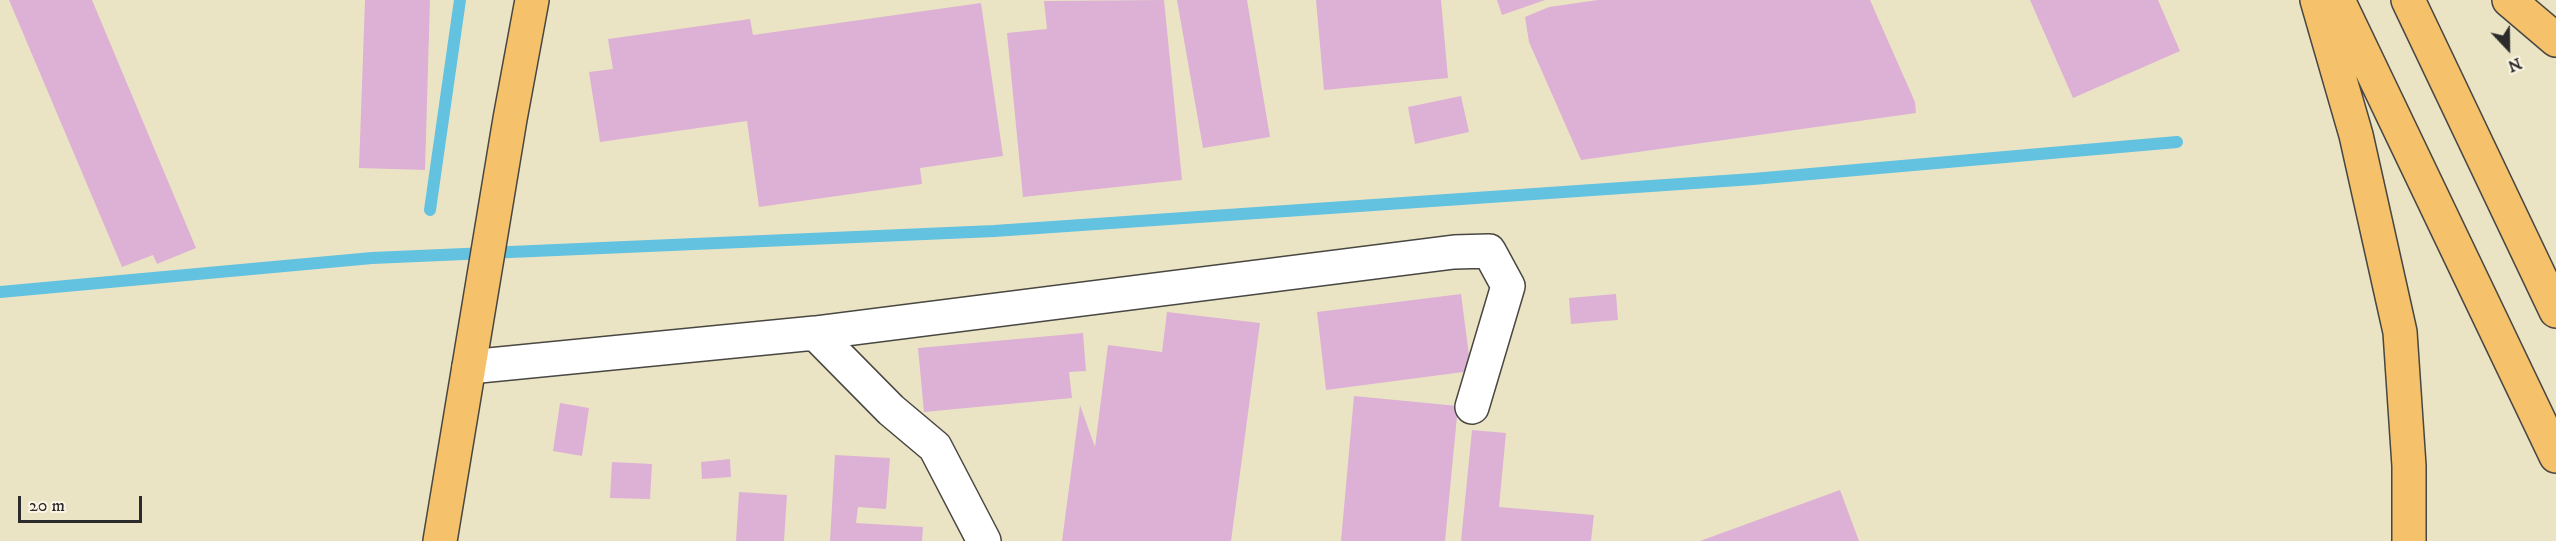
<!DOCTYPE html>
<style>
body{margin:0}
#map{position:relative;width:2556px;height:541px;overflow:hidden;background:#ebe4c4;font-family:"IM FELL DW Pica",serif}
canvas{display:block}
.north{position:absolute;left:2478px;top:18px;width:60px;height:60px;-webkit-text-stroke:4px #fcf5e5;paint-order:stroke;rotate:158deg;font-size:16px;font-weight:700;line-height:24px;text-align:center;color:#2b2b2b}
.north::after{content:'';display:block;margin:auto;width:21px;height:27px;background:#2b2b2b;clip-path:polygon(50% 0,100% 100%,50% 72%,0 100%)}
.scale{position:absolute;left:18px;top:496px;width:124px;height:27px;box-sizing:border-box;border:3px solid #2b2b2b;border-top:0;padding-left:8px;font-size:18px;line-height:21px;white-space:nowrap;color:#2b2b2b;-webkit-text-stroke:4px #fcf5e5;paint-order:stroke}
</style>
<div id="map">
<canvas width="2556" height="541"></canvas>
<div class="north">N</div>
<div class="scale">20 m</div>
</div>
<script>
const ctx = document.querySelector('canvas').getContext('2d');
ctx.lineJoin = 'round';
const poly = rows => new Path2D(rows.map(r => 'M' + r).join(''));
function stroke(path, color, width, dash) { ctx.strokeStyle = color; ctx.lineWidth = width; ctx.lineCap = dash ? 'butt' : 'round'; ctx.setLineDash(dash || []); ctx.stroke(path); }
function fillPath(path, color) { ctx.fillStyle = color; ctx.fill(path, 'evenodd'); }
const stream = poly([
 [430,210,460,0],
 [0,292,372,258,994,231,1753,179,2177,142]
]);
const building = poly([
 [9,0,92,0,196,248,157,264,153,255,122,267],
 [365,0,430,0,425,170,359,168],
 [1164,0,1182,180,1023,197,1007,33,1047,29,1044,1],
 [1177,0,1247,0,1270,137,1203,148],
 [1316,0,1441,0,1448,78,1324,90],
 [1497,0,1545,0,1502,15],
 [1598,0,1870,0,1915,102,1916,113,1581,160,1529,42,1525,17,1549,7],
 [2030,0,2158,0,2180,51,2073,98],
 [981,3,1003,156,920,168,922,184,759,207,747,121,600,142,589,72,613,69,608,39,750,19,753,35],
 [1461,96,1469,132,1415,144,1408,107],
 [1461,294,1471,371,1326,390,1317,312],
 [1616,294,1618,320,1571,324,1569,298],
 [1167,312,1260,323,1231,541,1062,541,1080,405,1095,447,1108,345,1162,352],
 [1083,333,1086,371,1069,372,1072,398,924,412,918,348],
 [1354,396,1458,406,1445,541,1341,541],
 [560,403,589,408,582,456,553,451],
 [1472,430,1506,433,1499,507,1594,515,1591,541,1461,541],
 [835,455,890,458,886,509,858,507,856,523,923,527,922,541,830,541],
 [730,459,731,477,702,479,701,462],
 [612,462,652,464,650,499,610,498],
 [1840,490,1859,541,1700,541],
 [739,492,787,495,784,541,736,541]
]);
const minor = poly([
 [815,333,891,410,935,447,984,541],
 [469,367,815,333,1454,252,1489,251,1508,286,1472,407]
]);
const primary = poly([
 [440,541,510,119,532,0]
]);
const motorway = poly([
 [2317,0,2356,135,2400,332,2409,466,2409,541],
 [2338,0,2556,456],
 [2408,0,2556,311],
 [2509,0,2556,40]
]);
stroke(stream, '#62c2e0', 12);
fillPath(building, '#dcb1d5');
stroke(minor, '#484742', 36);
stroke(primary, '#484742', 36);
stroke(motorway, '#484742', 36);
stroke(minor, '#fff', 33);
stroke(primary, '#f5c16b', 33);
stroke(motorway, '#f5c16b', 33);
</script>
